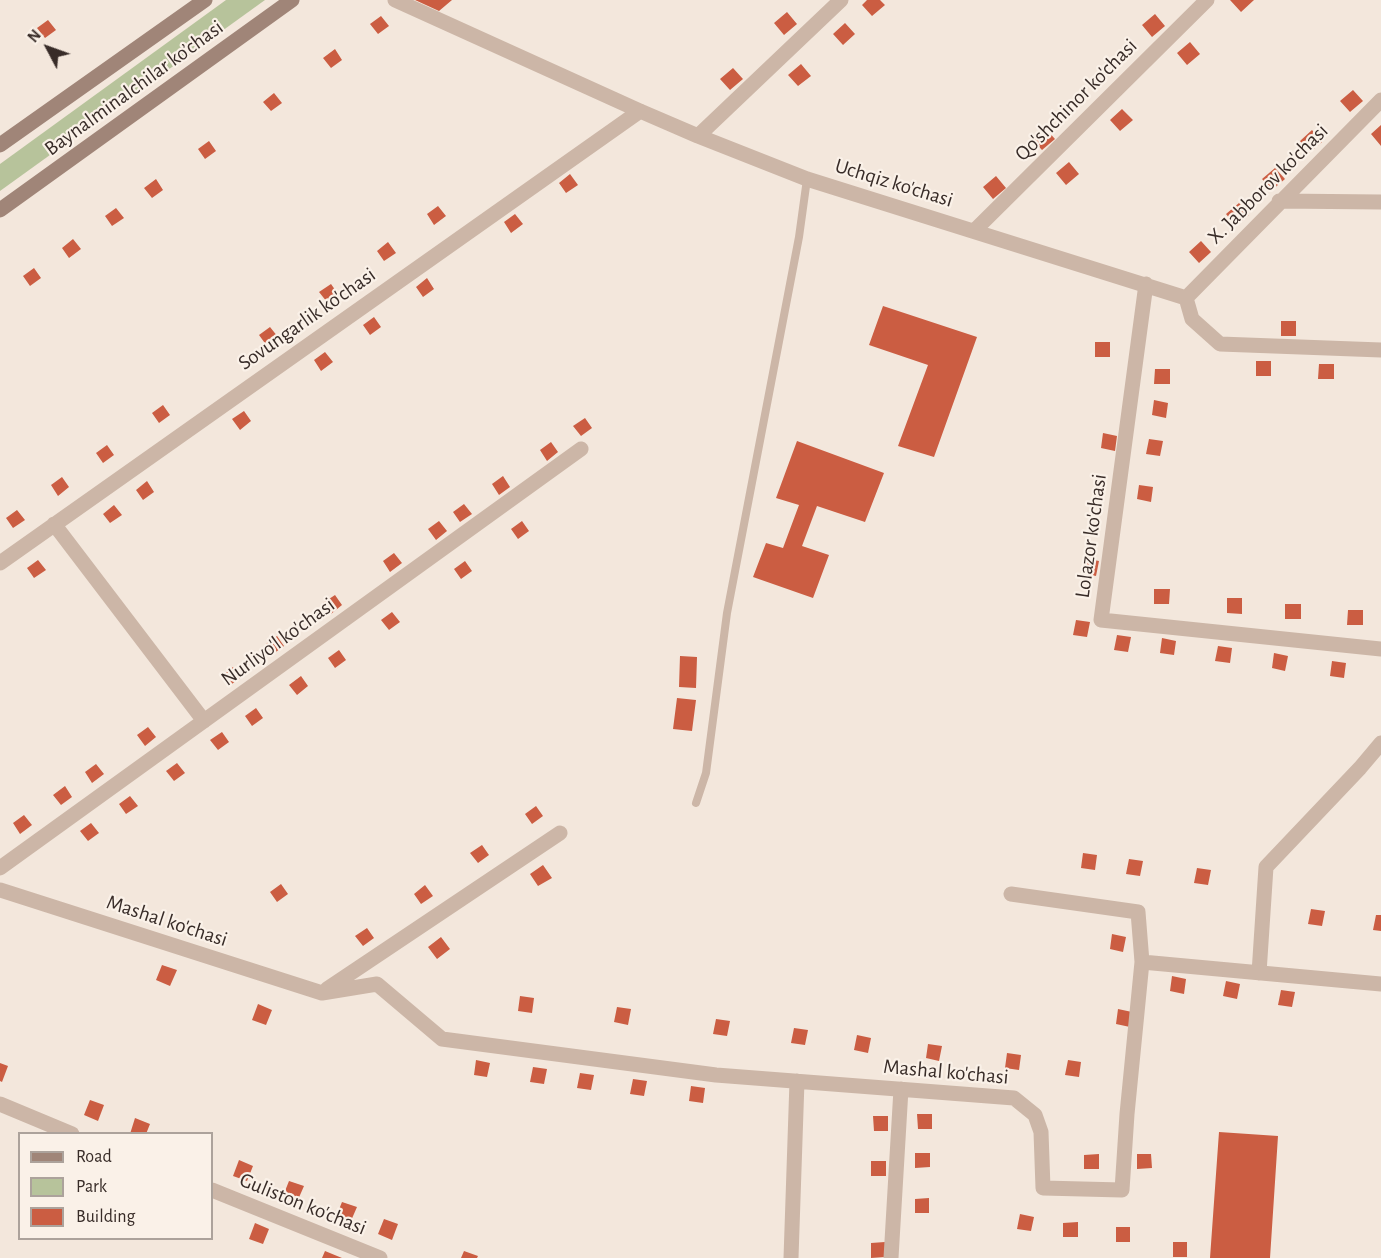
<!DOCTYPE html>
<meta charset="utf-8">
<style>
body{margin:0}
#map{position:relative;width:1381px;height:1258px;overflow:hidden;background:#f3e7dc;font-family:"Alegreya Sans",sans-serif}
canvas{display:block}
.legend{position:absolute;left:18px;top:1132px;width:195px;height:108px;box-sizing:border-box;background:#faf1e8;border:2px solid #aca29b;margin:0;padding:8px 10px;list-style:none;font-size:18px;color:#382c28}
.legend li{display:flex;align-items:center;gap:12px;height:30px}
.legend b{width:30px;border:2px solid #aca29b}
.north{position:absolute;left:18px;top:18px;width:60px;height:60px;-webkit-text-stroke:4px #faf1e8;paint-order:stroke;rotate:311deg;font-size:16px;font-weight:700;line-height:24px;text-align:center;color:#382c28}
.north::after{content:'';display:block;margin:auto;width:21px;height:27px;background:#382c28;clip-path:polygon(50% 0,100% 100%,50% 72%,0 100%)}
</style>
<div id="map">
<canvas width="1381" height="1258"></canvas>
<ul class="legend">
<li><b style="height:8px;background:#a08578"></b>Road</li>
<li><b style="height:16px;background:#b7c39b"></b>Park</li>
<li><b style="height:16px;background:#cb5d42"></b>Building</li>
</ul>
<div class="north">N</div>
</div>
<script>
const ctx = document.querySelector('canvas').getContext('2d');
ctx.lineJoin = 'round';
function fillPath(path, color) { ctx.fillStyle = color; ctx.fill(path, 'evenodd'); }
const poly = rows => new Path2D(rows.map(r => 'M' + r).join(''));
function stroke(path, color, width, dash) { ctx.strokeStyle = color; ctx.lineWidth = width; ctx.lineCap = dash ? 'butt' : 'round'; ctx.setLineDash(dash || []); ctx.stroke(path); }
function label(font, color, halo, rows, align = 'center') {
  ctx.font = font + ' "Alegreya Sans",sans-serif'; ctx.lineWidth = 4.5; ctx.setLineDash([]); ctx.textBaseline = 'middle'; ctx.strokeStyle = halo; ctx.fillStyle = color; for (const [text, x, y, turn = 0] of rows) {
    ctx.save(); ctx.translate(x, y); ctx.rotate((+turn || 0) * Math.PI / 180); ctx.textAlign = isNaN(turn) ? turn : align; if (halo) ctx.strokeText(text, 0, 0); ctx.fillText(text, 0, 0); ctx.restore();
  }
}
const green = poly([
 [226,0,265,0,0,191,0,164]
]);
const building = poly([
 [415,0,452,0,439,11],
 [867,0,880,0,885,5,872,16,862,5],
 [1230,0,1254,0,1241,12],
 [787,12,797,24,784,35,774,23],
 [1155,14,1165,26,1152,37,1142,25],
 [381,16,389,26,378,34,370,24],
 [48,20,56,30,45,38,37,28],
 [845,23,855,34,843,45,833,34],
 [1190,42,1200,54,1187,65,1177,53],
 [335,49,342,60,331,68,323,58],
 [801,64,811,76,798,86,788,75],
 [733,68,743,79,730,90,720,79],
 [1353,90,1363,101,1350,112,1340,101],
 [274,93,282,103,271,111,263,102],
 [1122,109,1133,120,1120,131,1110,120],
 [1381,125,1381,146,1371,134],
 [1045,128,1055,139,1042,150,1032,139],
 [1312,130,1322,142,1309,153,1300,141],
 [209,141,216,151,205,159,198,149],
 [1069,162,1079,174,1066,185,1056,173],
 [1275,168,1285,179,1272,190,1262,179],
 [570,174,578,185,566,193,559,183],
 [996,176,1006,188,993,199,983,187],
 [156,179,163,190,152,198,144,188],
 [1239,203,1249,215,1236,226,1226,214],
 [438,206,446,216,434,225,427,214],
 [116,208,124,218,112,226,105,216],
 [515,214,523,224,511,233,504,222],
 [73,239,81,249,69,258,62,248],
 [1201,241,1211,252,1199,263,1189,252],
 [388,242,396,253,384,261,377,251],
 [34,268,41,278,30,286,23,276],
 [427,278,434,289,423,297,416,287],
 [331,284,338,294,327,302,319,292],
 [883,306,977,337,934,457,898,446,928,365,869,345],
 [374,317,381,327,370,335,363,325],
 [1281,321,1296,321,1296,336,1281,336],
 [270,327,278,337,267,346,259,335],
 [1095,342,1110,342,1110,357,1095,357],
 [325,352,333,362,321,371,314,360],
 [1256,361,1271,361,1271,376,1256,376],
 [1319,364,1334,364,1334,379,1318,379],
 [1155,369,1170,369,1170,384,1154,384],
 [1154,400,1168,403,1166,418,1152,415],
 [163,405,170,415,159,423,152,413],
 [244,411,251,421,240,430,232,419],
 [585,418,592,428,581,436,573,426],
 [1103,433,1117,436,1115,451,1101,448],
 [1149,439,1163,441,1160,456,1146,454],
 [797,441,884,473,865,522,817,506,802,546,829,555,813,598,753,577,766,543,783,548,799,505,776,498],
 [551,442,558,452,547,461,540,450],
 [107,445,114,455,103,463,96,453],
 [503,476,510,487,499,495,492,484],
 [62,477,69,487,58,496,51,485],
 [147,481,154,492,143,500,136,490],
 [1139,485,1153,487,1151,502,1137,499],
 [464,504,472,514,460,522,453,512],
 [114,505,122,515,110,523,103,514],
 [17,510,25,520,13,528,6,518],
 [439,521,447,531,436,540,428,529],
 [522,521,529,531,518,539,511,529],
 [394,553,402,563,390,572,383,561],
 [1085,558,1099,561,1096,576,1082,573],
 [38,560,46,570,34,578,27,568],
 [465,561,472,571,461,579,454,569],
 [1154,589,1170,589,1169,604,1154,604],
 [335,595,342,605,331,614,323,603],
 [1227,598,1242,598,1242,614,1227,613],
 [1285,604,1301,604,1301,619,1285,619],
 [1348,610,1363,610,1363,625,1347,625],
 [392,612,400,622,389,630,381,620],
 [1076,620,1090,622,1087,637,1073,635],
 [1117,635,1131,637,1128,652,1114,650],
 [277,636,284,646,273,654,266,644],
 [1162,638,1176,641,1174,655,1160,653],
 [1218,646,1232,648,1230,663,1215,661],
 [339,650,346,660,335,668,328,658],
 [1274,653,1288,656,1285,671,1272,668],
 [680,656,697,657,696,688,679,687],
 [1332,661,1346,663,1344,678,1330,676],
 [233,667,240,678,229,686,222,676],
 [301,676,308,686,297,695,289,685],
 [677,698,696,700,692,731,673,729],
 [256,708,263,718,252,726,245,716],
 [148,727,156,737,145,746,137,735],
 [222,732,229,742,218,750,210,740],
 [177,763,185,773,174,781,166,771],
 [96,764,104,774,92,783,85,772],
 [65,786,72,797,61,805,53,795],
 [130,796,138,806,126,814,119,804],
 [536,806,543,816,532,824,525,814],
 [24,815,32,825,20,834,13,823],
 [91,823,99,833,88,841,80,831],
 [482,845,489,855,478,863,470,853],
 [1083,853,1097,855,1095,870,1081,868],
 [1129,859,1143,861,1140,876,1126,874],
 [543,865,552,878,538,886,530,874],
 [1197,868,1211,870,1208,885,1194,883],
 [281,884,288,894,277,902,270,892],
 [425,885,433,896,421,904,414,894],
 [1311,909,1325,911,1322,926,1308,924],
 [1376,915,1381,915,1381,931,1373,930],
 [367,928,374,938,363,946,355,936],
 [1112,934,1126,937,1123,952,1110,949],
 [441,937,450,949,437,959,428,947],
 [162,965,177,970,170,986,156,980],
 [1172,976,1186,979,1184,994,1170,991],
 [1226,981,1240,984,1237,999,1223,996],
 [1281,990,1295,992,1292,1007,1278,1005],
 [520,996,534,998,532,1013,518,1011],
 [258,1004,272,1010,266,1025,252,1020],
 [617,1007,631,1009,628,1025,614,1022],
 [1118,1009,1132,1012,1130,1027,1116,1024],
 [716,1019,730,1021,727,1036,713,1034],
 [794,1028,808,1030,805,1045,791,1043],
 [857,1035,871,1038,868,1053,854,1050],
 [928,1044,942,1046,939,1061,926,1058],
 [1007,1053,1021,1055,1019,1070,1005,1068],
 [476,1060,490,1063,487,1077,474,1075],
 [1068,1060,1081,1062,1079,1077,1065,1075],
 [0,1063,8,1066,2,1082,0,1081],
 [533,1067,547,1069,544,1084,530,1082],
 [580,1073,594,1075,591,1090,577,1088],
 [633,1079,647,1081,644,1096,630,1094],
 [691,1086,705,1088,703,1103,689,1101],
 [90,1100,104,1105,98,1121,84,1115],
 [917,1114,932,1114,932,1129,918,1129],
 [873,1116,888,1116,888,1131,874,1131],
 [135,1118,150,1124,146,1134,130,1134],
 [1219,1132,1278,1136,1270,1258,1210,1258],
 [915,1153,930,1153,930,1167,915,1168],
 [1099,1154,1099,1169,1084,1169,1084,1155],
 [1137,1154,1151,1154,1152,1168,1137,1169],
 [239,1160,253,1166,247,1181,233,1176],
 [871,1161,886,1161,886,1176,871,1176],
 [289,1181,304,1186,297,1202,283,1196],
 [929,1198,929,1213,915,1213,915,1199],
 [342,1202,357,1207,350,1223,336,1217],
 [1020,1214,1034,1217,1031,1231,1017,1229],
 [384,1219,398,1224,392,1240,378,1234],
 [1078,1222,1078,1237,1063,1237,1063,1223],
 [255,1223,269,1229,263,1244,249,1239],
 [1116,1227,1130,1227,1130,1242,1116,1242],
 [885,1242,885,1257,871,1258,871,1243],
 [1173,1242,1187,1242,1187,1257,1173,1257],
 [325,1251,342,1258,322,1258],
 [464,1251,478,1256,477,1258,461,1258]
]);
const lane = poly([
 [696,803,706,773,727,613,799,237,807,179]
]);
const street = poly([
 [395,0,640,111,698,136,807,179,1186,298,1192,319,1220,344,1381,350],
 [698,136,841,0],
 [1279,201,1381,202],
 [974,231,1207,0],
 [1146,284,1101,620,1381,649],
 [1186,298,1381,100],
 [54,524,204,721],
 [0,563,640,111],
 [0,868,581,449],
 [0,890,322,993,377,984,442,1039,716,1075,1014,1098,1035,1115,1041,1132,1043,1188,1122,1190,1127,1114,1142,962,1381,984],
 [1011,894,1138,912,1142,962],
 [1259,973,1266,867,1360,768,1381,743],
 [327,989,560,833],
 [0,1104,72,1134],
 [212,1190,380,1258],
 [791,1258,797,1081],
 [891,1258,901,1089]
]);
const secondary = poly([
 [0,145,205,0],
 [0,210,292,0]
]);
const streetNames = [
 ["Baynalminalchilar ko’chasi",134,88,-36],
 ["Qo'shchinor ko'chasi",1076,100,-45],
 ["Uchqiz ko'chasi",894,183,17],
 ["X. Jabborov ko'chasi",1268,184,-45],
 ["Sovungarlik ko'chasi",307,319,-35],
 ["Lolazor ko'chasi",1091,536,-82],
 ["Nurliyo'l ko'chasi",278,642,-36],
 ["Mashal ko'chasi",167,921,18],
 ["Mashal ko'chasi",946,1072,5],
 ["Guliston ko'chasi",303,1204,22]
];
fillPath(green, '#b7c39b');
fillPath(building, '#cb5d42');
stroke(lane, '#ccb6a7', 8);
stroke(street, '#ccb6a7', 15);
stroke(secondary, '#a08578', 15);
label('21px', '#382c28', '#faf1e8', streetNames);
</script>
